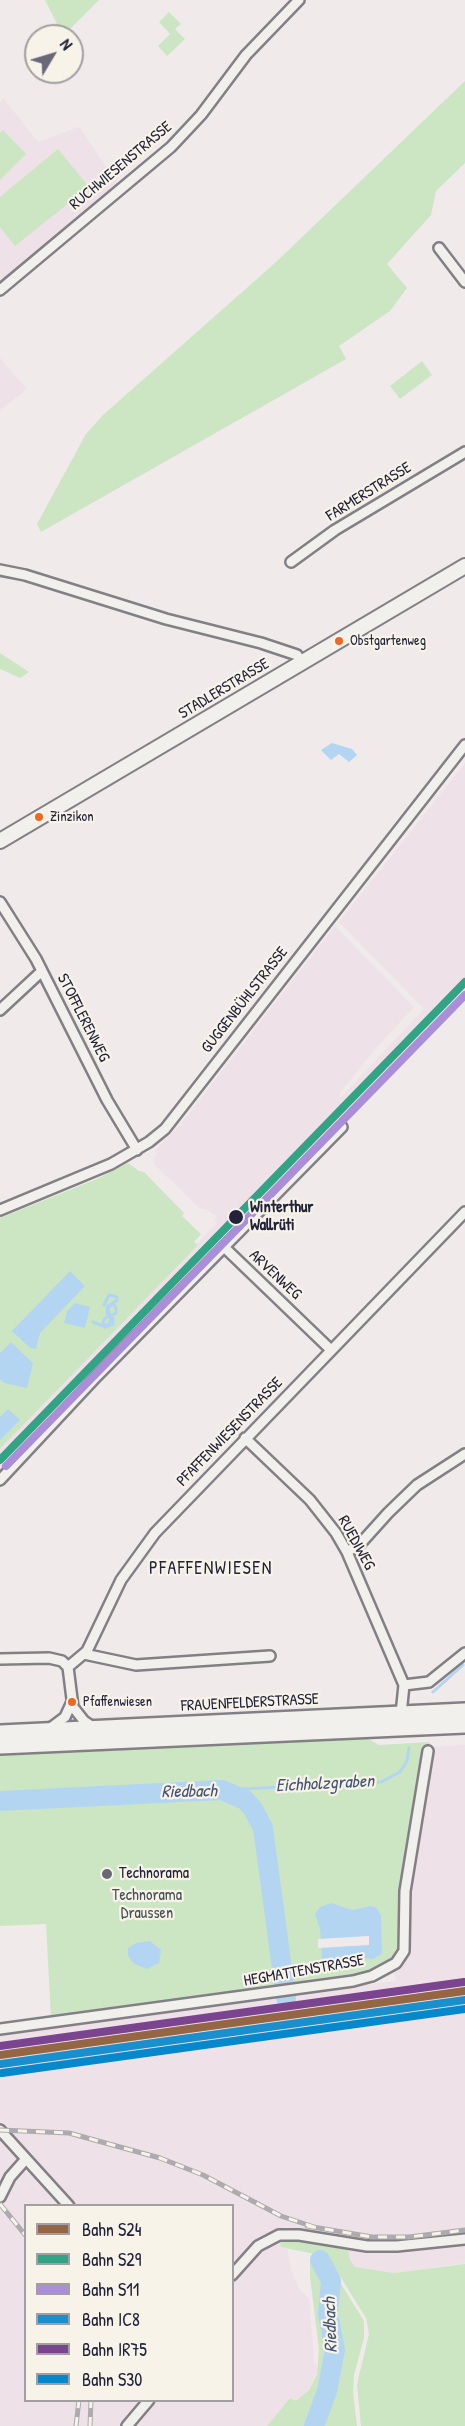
<!DOCTYPE html>
<meta charset="utf-8">
<style>
body{margin:0}
#map{position:relative;width:465px;height:2426px;overflow:hidden;background:#f0eaea;font-family:"Patrick Hand",sans-serif}
canvas{display:block}
.legend{position:absolute;left:24px;top:2204px;width:210px;height:198px;box-sizing:border-box;background:#f7f3e8;border:2px solid #a29fa3;margin:0;padding:8px 10px;list-style:none;font-size:18px;color:#22223b}
.legend li{display:flex;align-items:center;gap:12px;height:30px}
.legend b{width:30px;border:2px solid #a29fa3}
.north{position:absolute;left:24px;top:24px;width:60px;height:60px;box-sizing:border-box;background:#f7f3e8;border:2px solid #a29fa3;border-radius:50%;rotate:52deg;font-size:16px;font-weight:700;line-height:24px;text-align:center;color:#22223b}
.north::after{content:'';display:block;margin:auto;width:21px;height:27px;background:#6a6878;clip-path:polygon(50% 0,100% 100%,50% 72%,0 100%)}
</style>
<div id="map">
<canvas width="465" height="2426"></canvas>
<ul class="legend">
<li><b style="height:8px;background:#946644"></b>Bahn S24</li>
<li><b style="height:8px;background:#32a384"></b>Bahn S29</li>
<li><b style="height:8px;background:#aa8fd8"></b>Bahn S11</li>
<li><b style="height:8px;background:#1a8fce"></b>Bahn IC8</li>
<li><b style="height:8px;background:#7a448f"></b>Bahn IR75</li>
<li><b style="height:8px;background:#0588cc"></b>Bahn S30</li>
</ul>
<div class="north">N</div>
</div>
<script>
const ctx = document.querySelector('canvas').getContext('2d');
ctx.lineJoin = 'round';
function fillPath(path, color) { ctx.fillStyle = color; ctx.fill(path, 'evenodd'); }
const poly = rows => new Path2D(rows.map(r => 'M' + r).join(''));
function stroke(path, color, width, dash) { ctx.strokeStyle = color; ctx.lineWidth = width; ctx.lineCap = dash ? 'butt' : 'round'; ctx.setLineDash(dash || []); ctx.stroke(path); }
function label(font, color, halo, rows, align = 'center') {
  ctx.font = font + ' "Patrick Hand",sans-serif'; ctx.lineWidth = 4.5; ctx.setLineDash([]); ctx.textBaseline = 'middle'; ctx.strokeStyle = halo; ctx.fillStyle = color; for (const [text, x, y, turn = 0] of rows) {
    ctx.save(); ctx.translate(x, y); ctx.rotate((+turn || 0) * Math.PI / 180); ctx.textAlign = isNaN(turn) ? turn : align; if (halo) ctx.strokeText(text, 0, 0); ctx.fillText(text, 0, 0); ctx.restore();
  }
}
const built = poly([
 [3,98,38,142,79,127,121,188,0,290,0,102],
 [0,358,27,389,0,410],
 [465,763,465,997,277,1184,0,1473,0,1449,217,1223,214,1221,217,1217,206,1209,200,1209,155,1165,153,1159,157,1154,154,1151,180,1125,335,926,414,1007,376,1048,340,1093,340,1098,424,1009,339,922],
 [465,1745,465,2263,394,2273,355,2267,330,2236,283,2226,291,2270,299,2288,309,2299,314,2360,318,2369,309,2390,296,2402,291,2398,267,2426,0,2426,0,2035,396,1981,392,1965,400,1960,419,1794,429,1747],
 [26,2206,232,2206,232,2400,26,2400]
]);
const green = poly([
 [45,0,99,0,63,36],
 [169,12,181,24,175,29,185,39,167,56,158,46,170,34,159,22],
 [465,81,465,163,436,191,431,215,387,264,407,288,390,311,339,346,346,359,41,532,37,524,86,434,103,415,275,263],
 [3,130,26,154,0,180,0,133],
 [58,149,89,187,15,246,0,227,0,197],
 [422,361,432,375,400,399,390,386],
 [0,653,29,672,20,678,0,669],
 [128,1163,139,1171,144,1172,184,1213,182,1216,201,1234,194,1242,198,1245,0,1449,0,1218,97,1179],
 [365,1737,379,1745,430,1742,419,1794,415,1795,400,1890,400,1948,396,1955,365,1972,51,2018,46,1924,0,1926,0,1749,10,1746,17,1753],
 [279,2235,347,2245,350,2260,355,2267,394,2273,465,2264,465,2426,361,2426,357,2384,369,2334,366,2318,330,2260,324,2256,281,2247],
 [315,2258,328,2263,364,2321,364,2338,354,2375,353,2392,357,2426,267,2426,290,2398,296,2401,309,2390,317,2374,319,2349,310,2277,310,2261]
]);
const water = poly([
 [332,743,352,749,357,755,349,762,339,754,331,760,321,750],
 [70,1271,85,1286,40,1333,36,1349,30,1348,12,1331],
 [75,1303,90,1307,85,1328,64,1323,67,1311],
 [11,1342,33,1363,27,1388,4,1383,0,1379,0,1353],
 [8,1409,20,1420,0,1440,0,1417],
 [331,1903,352,1910,371,1906,377,1908,381,1916,382,1954,373,1959,345,1957,329,1966,325,1965,322,1958,320,1928,315,1914,320,1907],
 [150,1941,161,1950,159,1963,147,1969,134,1964,128,1956,128,1948,136,1943]
]);
const pier = poly([
 [369,1936,369,1945,318,1948,318,1939]
]);
const stream = poly([
 [93,1322,103,1326,109,1324,111,1319,109,1315,107,1313,107,1307,109,1305,111,1304,113,1304,116,1308,116,1313,110,1316,107,1317,105,1318,103,1322,105,1327,113,1324,113,1319,112,1316,110,1315,109,1312,108,1310,109,1307,114,1302,117,1300,117,1297,109,1295,104,1305],
 [433,1692,463,1665],
 [222,1790,381,1782,400,1772,407,1761,409,1748]
]);
const river = poly([
 [0,1801,222,1790,245,1800,253,1809,263,1828,286,1998],
 [314,2426,327,2391,335,2350,328,2314,331,2281,320,2260]
]);
const street = poly([
 [439,248,465,282],
 [0,290,171,147,201,115,246,55,299,0],
 [291,562,335,530,465,452],
 [0,570,25,575,166,619,261,643,297,655,301,662],
 [0,902,36,959,107,1100,137,1150],
 [0,1010,42,971],
 [0,1210,111,1164,149,1142,165,1129,465,745],
 [224,1247,331,1350],
 [245,1438,310,1500,336,1533,347,1552,404,1685],
 [0,1480,97,1376,342,1127],
 [347,1552,361,1543,388,1513,417,1485,465,1454],
 [84,1654,136,1665,270,1656],
 [0,1659,49,1658,62,1661,68,1667],
 [68,1667,87,1651,121,1580,155,1533,465,1212],
 [68,1667,73,1707,84,1721,93,1727],
 [401,1714,404,1685,429,1682,465,1653],
 [49,1729,65,1717,72,1702],
 [0,2029,353,1981,372,1976,396,1963,404,1951,405,1891,428,1751],
 [0,2130,69,2206],
 [0,2197,10,2177,26,2159],
 [232,2275,258,2246,279,2235,299,2235,367,2246,397,2246,465,2239],
 [127,2426,149,2400]
]);
const secondary = poly([
 [0,841,465,566]
]);
const primary = poly([
 [0,1733,465,1711],
 [0,1746,465,1725]
]);
const rail = poly([
 [0,2130,69,2133,160,2158,203,2175,281,2216,314,2227],
 [0,2204,26,2236],
 [307,2226,372,2237,409,2237,465,2230],
 [76,2426,79,2400],
 [90,2426,91,2400]
]);
const rail1 = poly([
 [0,2055,465,1991]
]);
const rail2 = poly([
 [0,1460,465,982]
]);
const rail3 = poly([
 [6,1466,465,995]
]);
const rail4 = poly([
 [1,2064,465,2000]
]);
const rail5 = poly([
 [0,2046,464,1982]
]);
const rail6 = poly([
 [2,2073,465,2009]
]);
const markers = [
 [339,641,5,"#f26522"],
 [39,817,5,"#f26522"],
 [236,1217,8,"#22223b"],
 [72,1702,5,"#f26522"],
 [107,1874,6,"#6a6878"]
];
const busNames = [
 ["Obstgartenweg",350,641],
 ["Zinzikon",50,817],
 ["Pfaffenwiesen",83,1702]
];
const streetNames = [
 ["RUCHWIESENSTRASSE",121,166,-40],
 ["FARMERSTRASSE",369,492,-32],
 ["STADLERSTRASSE",224,689,-31],
 ["GUGGENBÜHLSTRASSE",245,1000,-52],
 ["STOFFLERENWEG",83,1018,63],
 ["ARVENWEG",275,1275,43],
 ["PFAFFENWIESENSTRASSE",230,1432,-46],
 ["RUEDIWEG",356,1543,61],
 ["FRAUENFELDERSTRASSE",250,1703,-3],
 ["HEGMATTENSTRASSE",304,1971,-10]
];
const stopNames = [
 ["Winterthur",250,1208],
 ["Wallrüti",250,1226]
];
const poiNames = [
 ["Technorama",119,1874]
];
const parkNames = [
 ["Technorama",147,1896],
 ["Draussen",147,1914]
];
const neighbourhoodNames = [
 ["PFAFFENWIESEN",211,1569]
];
const waterNames = [
 ["Eichholzgraben",325,1784,-3],
 ["Riedbach",189,1792,-1],
 ["Riedbach",331,2325,-92]
];
fillPath(built, '#efe1e8');
fillPath(green, '#cce6c4');
fillPath(water, '#b3d5f2');
fillPath(pier, '#f0eaea');
stroke(stream, '#b3d5f2', 3);
stroke(river, '#b3d5f2', 20);
stroke(street, '#838085', 14);
stroke(secondary, '#838085', 18);
stroke(primary, '#838085', 20);
stroke(street, '#f2f0ed', 9);
stroke(secondary, '#f2f0ed', 14);
stroke(primary, '#f2f0ed', 15);
stroke(rail, '#adabad', 5);
stroke(rail, '#f7f3e8', 3, [9]);
stroke(rail1, '#946644', 8);
stroke(rail2, '#32a384', 8);
stroke(rail3, '#aa8fd8', 8);
stroke(rail4, '#1a8fce', 8);
stroke(rail5, '#7a448f', 8);
stroke(rail6, '#0588cc', 8);
for (const [x, y, r, color] of markers) { const dot = new Path2D(); dot.arc(x, y, r, 0, 2 * Math.PI); ctx.fillStyle = color; ctx.fill(dot); stroke(dot, '#f7f3e8', 2); }
label('14px', '#22223b', '#f7f3e8', busNames, 'left');
label('16px', '#22223b', '#f7f3e8', streetNames);
label('bold 16px', '#22223b', '#f7f3e8', stopNames, 'left');
label('16px', '#22223b', '#f7f3e8', poiNames, 'left');
label('16px', '#455255', '#f7f3e8', parkNames);
ctx.letterSpacing = '1.5px';
label('18px', '#22223b', '#f7f3e8', neighbourhoodNames);
ctx.letterSpacing = '0px';
label('italic 18px', '#465573', '#f7f3e8', waterNames);
</script>
